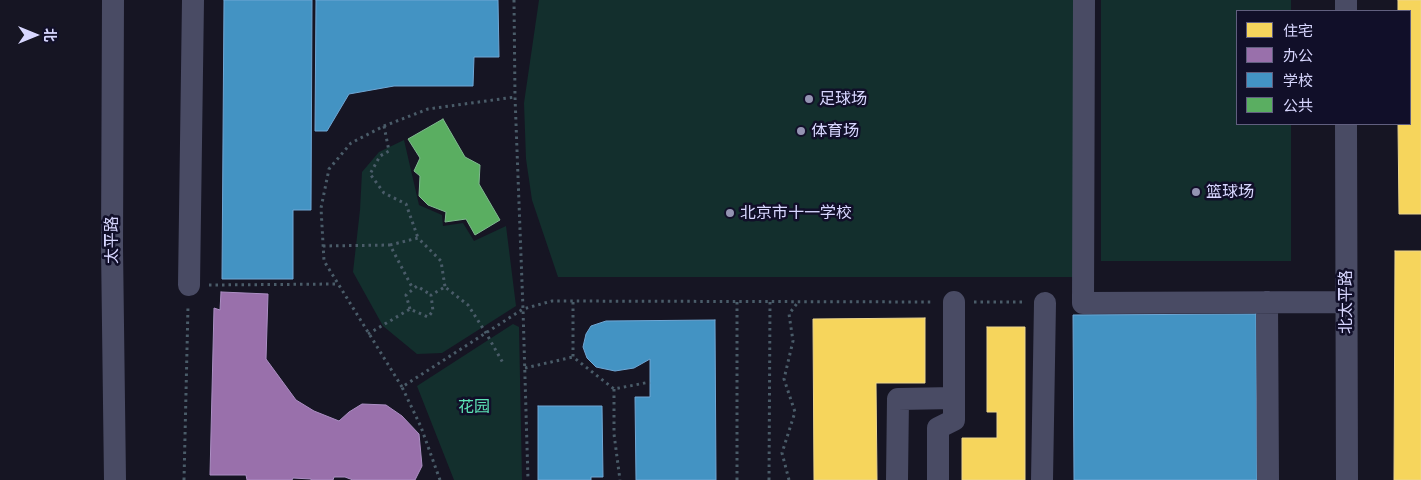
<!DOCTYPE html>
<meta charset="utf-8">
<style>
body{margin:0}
#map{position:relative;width:1421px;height:480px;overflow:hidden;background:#161523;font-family:"Public Sans","Noto Sans SC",sans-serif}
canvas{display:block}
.legend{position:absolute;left:1236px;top:10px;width:175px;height:115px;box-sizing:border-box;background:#110f29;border:1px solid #615f7f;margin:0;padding:6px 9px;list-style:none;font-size:15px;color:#d8d7ff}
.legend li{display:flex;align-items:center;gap:10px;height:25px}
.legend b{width:25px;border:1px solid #615f7f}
.north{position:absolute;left:10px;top:10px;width:50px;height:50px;-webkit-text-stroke:4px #110f29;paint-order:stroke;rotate:90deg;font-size:14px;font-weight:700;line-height:20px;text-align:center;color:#d8d7ff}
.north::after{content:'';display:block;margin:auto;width:18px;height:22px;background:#d8d7ff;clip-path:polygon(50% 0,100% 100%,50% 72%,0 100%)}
</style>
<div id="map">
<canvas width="1421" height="480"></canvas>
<ul class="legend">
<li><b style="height:14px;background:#f6d55c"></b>住宅</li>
<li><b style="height:14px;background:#9970ab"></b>办公</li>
<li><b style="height:14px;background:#4393c3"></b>学校</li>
<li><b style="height:14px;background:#5aae61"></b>公共</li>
</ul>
<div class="north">北</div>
</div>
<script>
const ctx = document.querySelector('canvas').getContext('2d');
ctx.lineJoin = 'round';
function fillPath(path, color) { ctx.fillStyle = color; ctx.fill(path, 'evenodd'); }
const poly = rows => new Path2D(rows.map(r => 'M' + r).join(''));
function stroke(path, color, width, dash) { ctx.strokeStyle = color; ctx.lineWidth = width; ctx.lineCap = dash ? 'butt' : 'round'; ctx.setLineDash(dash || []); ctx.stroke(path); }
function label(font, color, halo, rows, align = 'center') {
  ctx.font = font + ' "Public Sans","Noto Sans SC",sans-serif'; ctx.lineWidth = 5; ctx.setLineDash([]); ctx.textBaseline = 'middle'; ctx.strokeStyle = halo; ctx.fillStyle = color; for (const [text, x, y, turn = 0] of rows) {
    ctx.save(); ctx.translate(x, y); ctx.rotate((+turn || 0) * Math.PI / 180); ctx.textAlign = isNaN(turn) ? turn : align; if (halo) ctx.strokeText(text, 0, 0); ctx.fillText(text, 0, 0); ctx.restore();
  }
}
const green = poly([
 [539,0,1075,0,1078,277,558,277,532,200,526,159,524,103],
 [1101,0,1291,0,1291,11,1237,11,1237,124,1291,124,1291,261,1101,261],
 [404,140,419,205,442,215,443,226,463,223,474,241,506,226,516,306,442,353,417,354,383,326,353,272,360,210,362,172,379,152],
 [513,324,519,327,522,480,454,480,417,386]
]);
const homes = poly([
 [1398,0,1421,0,1421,214,1399,214,1398,124,1410,124,1410,11,1398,11,1398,0],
 [1395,251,1421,251,1421,480,1394,480,1395,251],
 [925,318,925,383,876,383,877,480,814,480,813,319,925,318],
 [987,327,1025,327,1025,480,962,480,962,438,997,438,997,412,987,412,987,327]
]);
const offices = poly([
 [221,292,268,294,266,359,296,400,314,411,339,421,349,412,362,404,386,405,402,416,419,434,422,466,415,480,353,480,345,477,334,477,333,480,311,480,311,479,293,478,292,480,247,480,246,475,210,475,214,308,220,310,221,292]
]);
const schools = poly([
 [224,0,312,0,311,210,293,210,293,279,222,279,224,0],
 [316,0,498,0,499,57,474,57,473,86,394,86,349,94,327,131,315,131,316,0],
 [1256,314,1257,480,1074,480,1073,315,1256,314],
 [715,320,716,480,636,480,635,397,650,397,650,359,634,368,615,371,596,367,587,358,583,347,586,334,591,326,606,321,715,320],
 [538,406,602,406,603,477,591,477,591,480,538,480,538,406]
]);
const public = poly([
 [443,119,465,157,480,165,479,184,500,220,475,235,466,219,445,222,446,212,428,205,419,196,420,176,414,171,420,158,408,139,443,119]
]);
const path = poly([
 [514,0,515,97,523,309,552,301,933,302],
 [384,126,389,151,380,156,370,174,384,193,406,204,418,238],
 [390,245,418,238,441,261,445,287],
 [323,246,390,245,413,289],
 [209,285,338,284],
 [573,302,573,357,614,389,650,382],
 [974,302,1025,302],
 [410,309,406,295,417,286,431,295],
 [368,334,410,309,428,317,433,311,431,295,445,287,468,305,486,333,503,363],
 [525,368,573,357],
 [402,387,324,261,321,208,329,169,351,143,384,126,428,109,515,97],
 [614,389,614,434,620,480],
 [184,480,188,306],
 [440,480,421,427,402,387,523,309,528,480],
 [737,480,737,302],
 [769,480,770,302],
 [789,480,782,453,795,412,784,379,793,341,789,314,798,302]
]);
const minor = poly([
 [113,0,112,247,115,480],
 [1084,0,1083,303,1346,302],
 [1346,0,1346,11],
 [1346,124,1347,480],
 [189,285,193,0],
 [1267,302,1268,480],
 [897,480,898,399,954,398],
 [938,480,938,428,954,420,954,302],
 [1042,480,1045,303]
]);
const markers = [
 [809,99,5,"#9493b2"],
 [801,131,5,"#9493b2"],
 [1196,192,5,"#9493b2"],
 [730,213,5,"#9493b2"]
];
const poiNames = [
 ["足球场",819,99],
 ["体育场",811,131],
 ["篮球场",1206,192],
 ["北京市十一学校",740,213]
];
const streetNames = [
 ["太平路",112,240,-90],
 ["北太平路",1346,302,-90]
];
const parkNames = [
 ["花园",474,407]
];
fillPath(green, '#132f2d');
fillPath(homes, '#f6d55c');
stroke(homes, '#edd68d', 1);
fillPath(offices, '#9970ab');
stroke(offices, '#ac8fc4', 1);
fillPath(schools, '#4393c3');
stroke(schools, '#70a7d5', 1);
fillPath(public, '#5aae61');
stroke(public, '#80ba90', 1);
stroke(path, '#4a5c69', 3, [2.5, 4]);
stroke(minor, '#494b64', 22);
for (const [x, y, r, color] of markers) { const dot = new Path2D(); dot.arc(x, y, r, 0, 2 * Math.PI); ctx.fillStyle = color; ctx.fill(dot); stroke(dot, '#110f29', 2); }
label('16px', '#d8d7ff', '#110f29', poiNames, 'left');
label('16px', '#d8d7ff', '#110f29', streetNames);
label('16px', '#5de4b6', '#110f29', parkNames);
</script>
